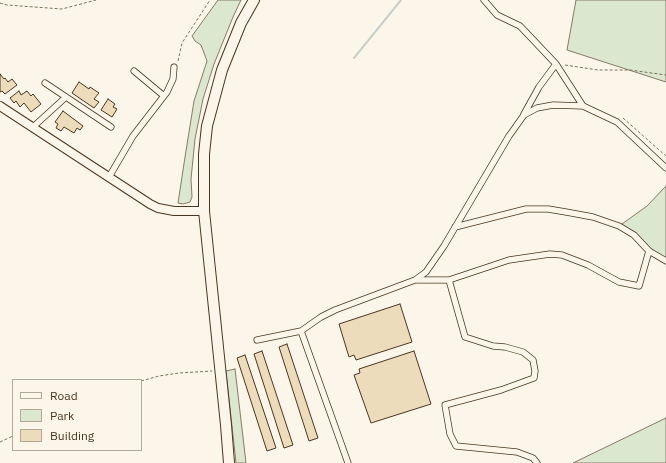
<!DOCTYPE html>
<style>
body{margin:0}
#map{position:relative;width:666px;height:463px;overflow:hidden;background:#fbf6e9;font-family:"IBM Plex Sans",sans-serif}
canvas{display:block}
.legend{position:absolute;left:12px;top:379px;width:130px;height:72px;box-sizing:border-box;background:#fbf6e9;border:1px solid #b4a999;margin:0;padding:5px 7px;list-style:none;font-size:12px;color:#4a3520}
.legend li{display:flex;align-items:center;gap:8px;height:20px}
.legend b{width:20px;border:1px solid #b4a999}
</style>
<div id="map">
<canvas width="666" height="463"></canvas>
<ul class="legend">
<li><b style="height:5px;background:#fbf6e9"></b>Road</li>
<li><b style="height:11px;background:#dce7d0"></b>Park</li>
<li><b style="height:11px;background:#ecdcbc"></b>Building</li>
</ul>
</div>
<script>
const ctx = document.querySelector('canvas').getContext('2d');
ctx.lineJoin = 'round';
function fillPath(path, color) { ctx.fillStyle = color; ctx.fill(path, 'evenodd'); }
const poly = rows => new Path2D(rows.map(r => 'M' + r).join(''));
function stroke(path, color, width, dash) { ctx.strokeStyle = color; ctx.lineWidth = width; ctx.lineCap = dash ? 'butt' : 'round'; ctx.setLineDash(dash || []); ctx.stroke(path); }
const green = poly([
 [218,0,241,0,233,17,214,64,203,99,195,139,191,179,192,197,190,202,183,204,178,203,185,157,194,101,207,61,201,45,195,41,192,36,218,0],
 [576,0,666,0,666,82,567,50,576,0],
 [666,186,666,259,639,242,622,224,647,206,666,186],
 [235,369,246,463,236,463,226,371,235,369],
 [666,418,666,463,573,463,666,418]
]);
const stream = poly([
 [354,58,401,0]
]);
const building = poly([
 [0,74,4,79,5,78,8,82,12,79,17,85,5,94,2,91,0,92,0,74],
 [79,82,89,89,90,87,99,93,94,99,99,102,94,108,72,93,79,82],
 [19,91,21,95,27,91,31,96,33,94,41,104,31,112,24,103,20,107,16,101,14,103,10,98,19,91],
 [108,99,115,104,113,107,117,109,112,117,101,110,108,99],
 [63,111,83,126,80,130,77,128,74,133,64,127,61,131,56,128,58,124,55,122,63,111],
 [400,304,412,342,356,360,354,355,349,357,339,324,400,304],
 [287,344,318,438,309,441,279,347,287,344],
 [262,351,293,445,284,448,254,354,262,351],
 [414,351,431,404,371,423,354,375,360,373,359,369,414,351],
 [245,355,276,448,267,451,237,358,245,355]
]);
const path = poly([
 [0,3,7,5,62,9,96,0],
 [178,61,182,43,210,0],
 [565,65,598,70,630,70,666,75],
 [623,118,666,156],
 [141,381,159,376,179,373,212,371],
 [0,442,13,436]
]);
const street = poly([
 [484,0,497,15,520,26,556,64],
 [134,71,164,96],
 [45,83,111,127],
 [524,114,539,87,556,64,583,106],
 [33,127,66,97],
 [109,177,133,136,167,92,173,79,174,67],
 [455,227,526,209,548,209,566,212,593,217,619,226,634,235,649,251,666,261],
 [416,280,449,280,509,260,550,254,562,255,588,265,619,282,639,286,649,251],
 [449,280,465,337,493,346,505,347,523,352,533,360,535,371,534,378,501,390,445,405,450,434,456,446,517,452,533,458,537,463],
 [257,340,301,331],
 [348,463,301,331,321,317,335,310,415,280,426,272,444,246,509,136,524,115,537,108,553,105,583,106,617,122,666,168]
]);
const secondary = poly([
 [0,106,150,204,158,208,174,211,204,211]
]);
const highway = poly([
 [229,463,226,425,204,211,204,154,207,126,222,70,241,23,254,0]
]);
fillPath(green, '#dce7d0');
stroke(green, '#887966', 1);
stroke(stream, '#c9cecd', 2);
fillPath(building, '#ecdcbc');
stroke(building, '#4a3520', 1);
stroke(street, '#4a3520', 7);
stroke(secondary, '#4a3520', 10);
stroke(highway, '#4a3520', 12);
stroke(path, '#7f6f5c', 1, [3, 2]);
stroke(street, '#fbf6e9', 5.5);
stroke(secondary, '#fbf6e9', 8);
stroke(highway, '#fbf6e9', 10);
</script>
